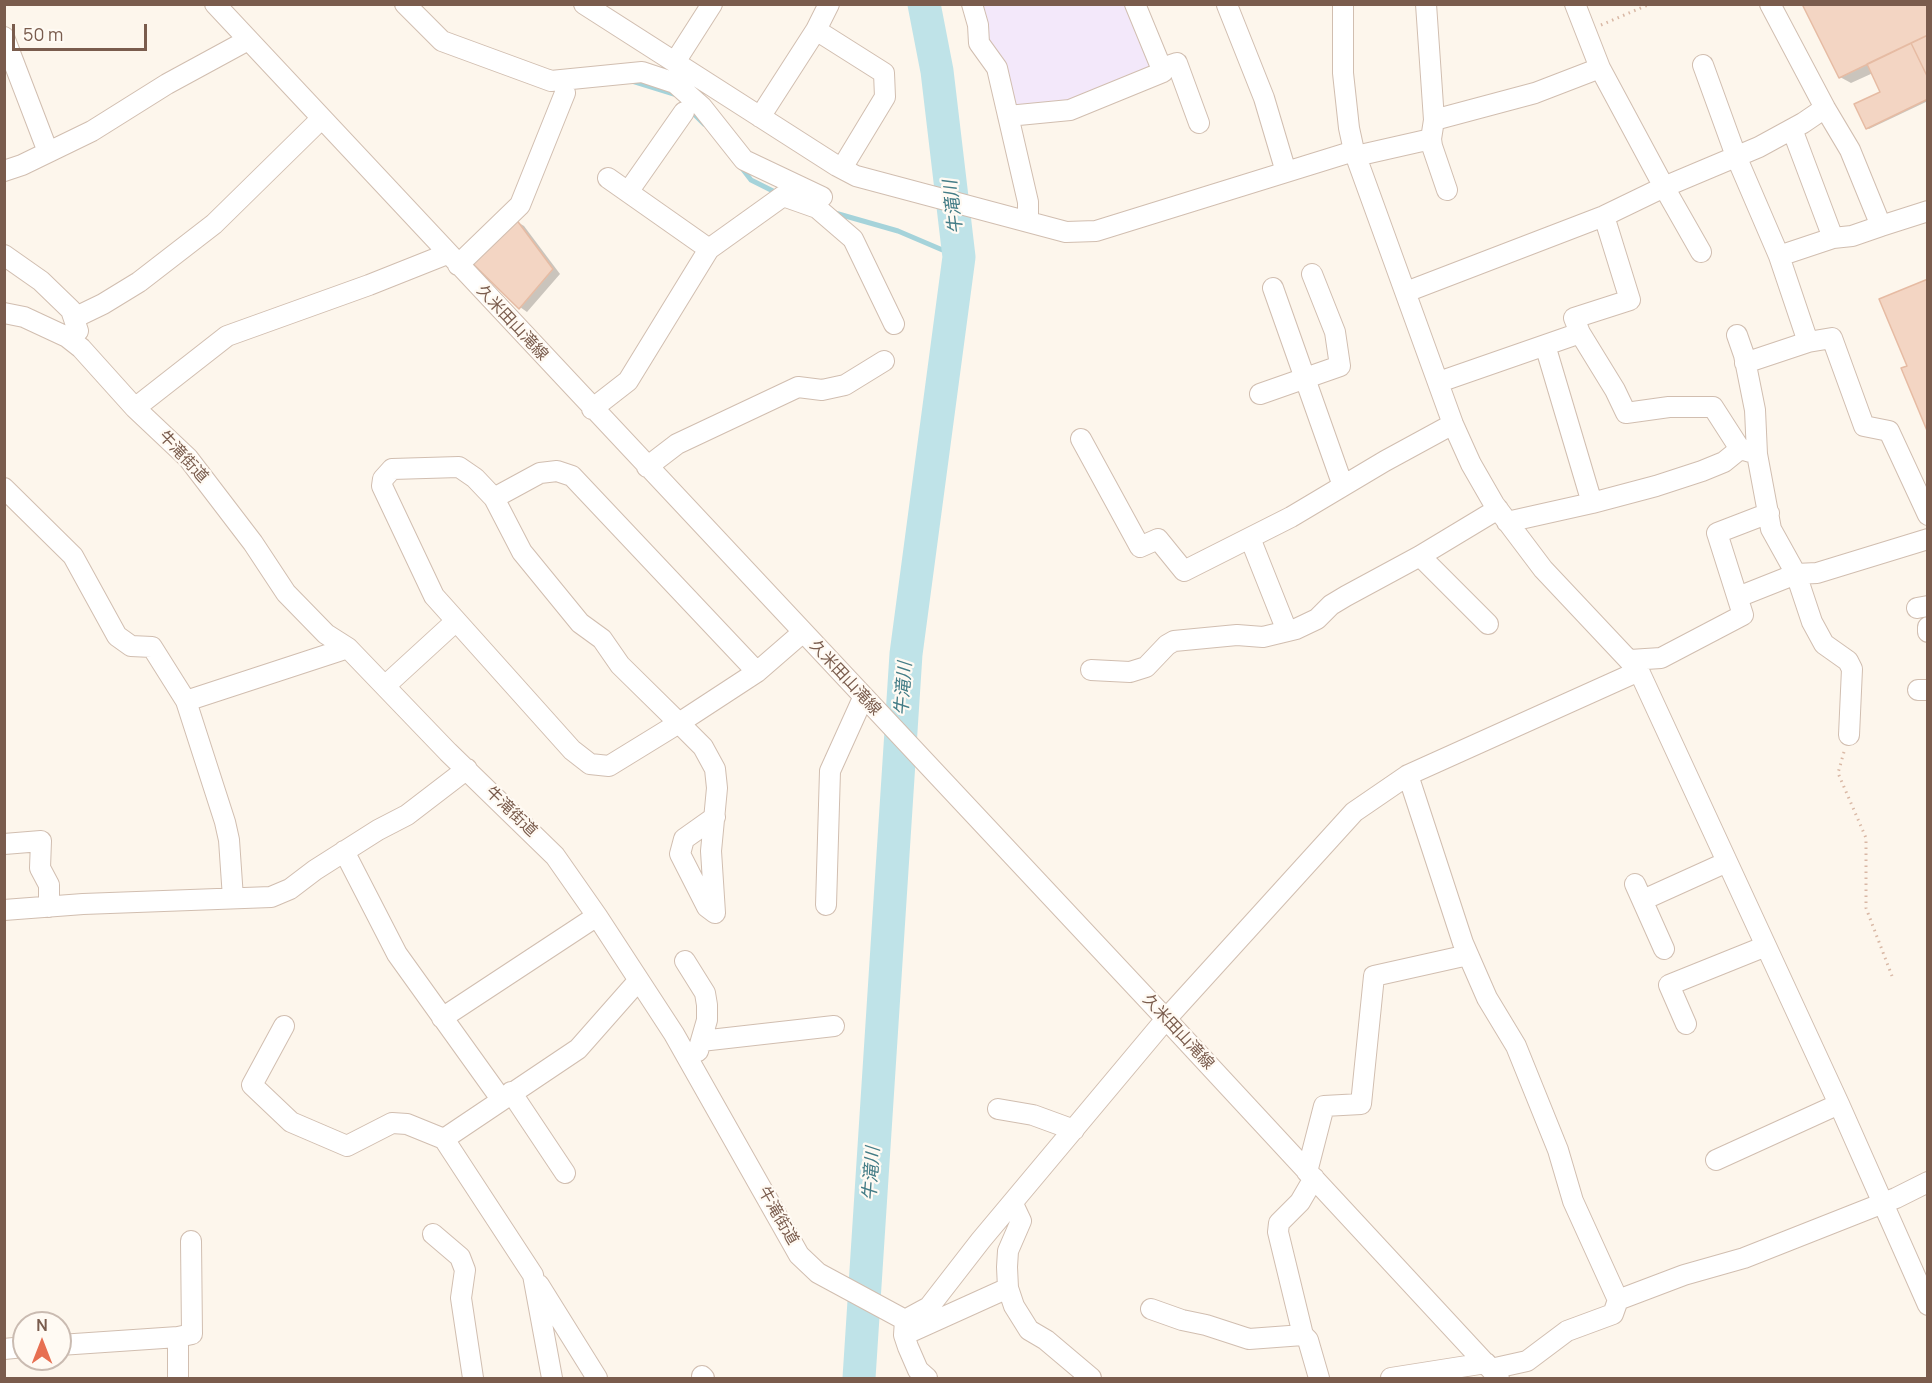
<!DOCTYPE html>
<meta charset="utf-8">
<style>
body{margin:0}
#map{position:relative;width:1932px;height:1383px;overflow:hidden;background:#fdf6ec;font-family:Manrope,sans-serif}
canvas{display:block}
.frame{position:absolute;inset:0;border:6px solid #7a5c4d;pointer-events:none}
.north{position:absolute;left:12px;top:1311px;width:60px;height:60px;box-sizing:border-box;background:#fffaf3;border:2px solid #cabbb1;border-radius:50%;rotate:0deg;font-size:16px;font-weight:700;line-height:24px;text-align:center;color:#7a5c4d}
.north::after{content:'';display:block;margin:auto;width:21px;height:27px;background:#e76f51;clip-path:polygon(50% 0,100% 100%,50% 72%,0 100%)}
.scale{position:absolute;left:12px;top:24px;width:135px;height:27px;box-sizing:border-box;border:3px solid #7a5c4d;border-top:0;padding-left:8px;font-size:18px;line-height:21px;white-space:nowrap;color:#7a5c4d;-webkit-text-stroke:4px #fffaf3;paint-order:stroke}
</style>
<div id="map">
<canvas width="1932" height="1383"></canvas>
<div class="frame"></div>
<div class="north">N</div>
<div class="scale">50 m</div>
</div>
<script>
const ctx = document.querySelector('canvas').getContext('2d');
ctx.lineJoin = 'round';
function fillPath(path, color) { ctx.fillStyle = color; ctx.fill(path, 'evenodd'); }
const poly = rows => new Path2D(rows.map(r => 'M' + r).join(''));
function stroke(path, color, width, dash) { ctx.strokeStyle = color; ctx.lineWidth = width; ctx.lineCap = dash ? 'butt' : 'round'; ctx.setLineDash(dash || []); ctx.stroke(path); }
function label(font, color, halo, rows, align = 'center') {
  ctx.font = font + ' Manrope,"Noto Sans JP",sans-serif'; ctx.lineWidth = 4.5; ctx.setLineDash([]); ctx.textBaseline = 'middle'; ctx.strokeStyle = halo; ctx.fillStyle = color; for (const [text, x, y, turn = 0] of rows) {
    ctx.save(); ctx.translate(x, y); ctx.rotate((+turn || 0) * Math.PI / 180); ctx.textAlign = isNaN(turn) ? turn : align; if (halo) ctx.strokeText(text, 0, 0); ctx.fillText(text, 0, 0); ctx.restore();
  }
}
const education = poly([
 [977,5,1128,5,1152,59,1149,70,1075,103,1020,107,1014,103,986,38]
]);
const shadow = poly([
 [1928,4,1928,101,1869,129,1867,128,1882,92,1873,73,1851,83,1840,77],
 [516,221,524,226,560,274,527,312,520,307]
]);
const stream = poly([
 [632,81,674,94],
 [689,109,704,124],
 [741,167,751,180,773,191],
 [835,213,898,231,959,257]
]);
const river = poly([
 [859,1378,906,654,959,257,937,71,924,4]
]);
const building = poly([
 [1802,4,1928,4,1928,35,1839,78,1802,4],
 [1928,35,1928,78,1911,43,1928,35],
 [1911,43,1928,78,1928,99,1866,129,1854,104,1880,92,1867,64,1911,43],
 [516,219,553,269,519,309,470,261,516,219],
 [1928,279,1928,433,1901,368,1907,366,1879,299,1928,279]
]);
const path = poly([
 [1601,25,1650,4],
 [1844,752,1838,773,1866,838,1866,908,1892,976]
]);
const minor = poly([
 [215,4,1166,1019,1499,1378],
 [405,4,442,41,551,81,642,72,675,83,702,107,744,160,822,197],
 [584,4,837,166,856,176,1066,232,1096,231,1354,151],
 [972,4,978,25,979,43,997,68,1028,202,1028,222],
 [1343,4,1343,73,1349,128,1354,151,1453,424,1471,464,1494,504,1543,569,1639,671,1839,1104,1928,1305],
 [1426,4,1434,120],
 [1575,4,1600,68,1664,187,1701,252],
 [1770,4,1825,108,1850,150,1881,226,1928,211],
 [1227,5,1264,98,1286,172],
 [816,30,884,73,885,97,842,168],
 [4,37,48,152],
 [675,62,712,4],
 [1703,65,1736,156,1779,256,1833,238,1852,236,1881,226],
 [1162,68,1177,63,1199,123],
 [1008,116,1070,110,1163,72,1135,4],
 [760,117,816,30,829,4],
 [1792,129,1833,238],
 [1356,156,1431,139],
 [4,171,22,165,92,131,167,84,248,40],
 [608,178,709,249],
 [1447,190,1432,146,1431,139,1434,120,1535,93,1600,68],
 [628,192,684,112],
 [4,255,41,281,71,310,78,331],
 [1779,256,1808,342],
 [458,265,520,205,565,93],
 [1273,288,1343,486],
 [1406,292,1604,216,1664,187,1759,147,1803,123,1825,108],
 [4,313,24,317,67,337,81,348,135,408,188,458,253,543,286,593,326,634,348,648,448,752,555,856,597,916,674,1034,799,1255,818,1273,905,1320,904,1335,908,1347,918,1370,927,1378],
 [74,318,103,304,139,282,214,224,321,119],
 [1580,333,1574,318,1630,300,1604,216],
 [1737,335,1744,355,1755,410,1757,454],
 [1545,345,1592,503],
 [1745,363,1808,342,1832,338,1864,426,1889,431,1928,515],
 [1439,382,1580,333,1615,390,1626,413,1669,407,1713,407,1740,449,1757,454,1771,529,1796,574,1812,622,1824,644,1848,661,1852,669,1849,735],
 [1260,394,1340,366,1335,332,1312,274],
 [135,408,227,336,369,285,447,254],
 [592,409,628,381,709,249,783,196,817,208,853,239,894,324],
 [1081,439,1140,547,1158,539,1184,571,1291,517,1385,461,1453,424],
 [647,467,677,444,798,387,822,390,845,385,884,361],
 [4,488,73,556,117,636,131,646,152,647,186,701,348,648],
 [494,498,540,473,557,471,572,476,757,672],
 [1507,522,1592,503,1656,486,1702,471,1724,462,1740,449],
 [1250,538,1287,631],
 [1420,556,1488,624],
 [1738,597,1796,574,1817,573,1928,539],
 [1917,608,1928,606],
 [1928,627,1928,632],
 [1630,660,1661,658,1743,615,1717,533,1769,513],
 [1091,670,1130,672,1146,667,1167,645,1174,641,1237,635,1263,637,1296,629,1317,619,1331,605,1346,596,1420,556,1498,509],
 [385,686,456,621],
 [1918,690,1928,690],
 [186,701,225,822,229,840,233,898],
 [1408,775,1463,943,1487,998,1516,1046,1558,1150,1573,1201,1618,1300],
 [715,817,684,839,680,854,707,907,715,913],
 [4,844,41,841,40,868,49,885,49,907],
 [344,851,397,954,501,1099],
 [1635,884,1664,949],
 [1643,900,1727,862],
 [826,905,830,771,863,698],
 [4,910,83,904,271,897,290,889,315,870,378,830,407,815,467,769],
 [715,913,711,851,717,788,715,769,703,747,679,723,620,665,602,639,580,623,522,552,494,498,475,478,459,467,392,469,383,479,382,486,434,596,572,750,590,764,609,766,679,723,757,672,802,633],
 [685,961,705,993,707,1005,707,1020,698,1051],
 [442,1018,597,916],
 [1686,1024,1669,985,1766,946],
 [284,1026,252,1085,291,1122,347,1146,392,1123,407,1124,444,1139],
 [701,1041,834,1026],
 [511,1092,565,1173],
 [998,1109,1033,1115,1074,1130],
 [1716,1160,1839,1104],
 [1307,1172,1324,1106,1361,1104,1374,976,1468,955],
 [1013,1204,1021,1221,1008,1251,1007,1267,1008,1288,1014,1306,1029,1330,1046,1340,1091,1378],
 [433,1234,460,1257,465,1270,461,1298,473,1378],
 [539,1285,597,1378],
 [1151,1309,1182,1320,1206,1325,1249,1339,1303,1335,1308,1340,1319,1378],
 [905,1320,929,1307,981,1240,1166,1019,1354,812,1408,775,1639,671],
 [904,1335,1008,1288],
 [1303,1335,1278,1232,1279,1223,1300,1202,1314,1178],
 [178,1337,178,1378],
 [60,1345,178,1337,192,1334,191,1241],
 [4,1349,24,1347],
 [1491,1369,1527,1361,1567,1331,1613,1314,1618,1300,1684,1275,1744,1258,1896,1198,1928,1182],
 [702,1376,704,1378],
 [552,1378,533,1275,444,1139,578,1049,638,981],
 [1391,1378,1486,1363]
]);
const streetNames = [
 ["久米田山滝線",512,323,47],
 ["牛滝街道",183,457,47],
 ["久米田山滝線",845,678,47],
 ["牛滝街道",511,812,44],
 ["久米田山滝線",1178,1032,47],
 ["牛滝街道",778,1216,60]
];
const waterNames = [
 ["牛滝川",954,207,-97],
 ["牛滝川",904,689,-86],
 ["牛滝川",872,1174,-86]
];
fillPath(education, '#f3e8fa');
fillPath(shadow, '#0003');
stroke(stream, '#a5d3da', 5);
stroke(river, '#bfe3e8', 33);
fillPath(building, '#f3d5c3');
stroke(building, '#e6bba3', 1.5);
stroke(minor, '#d1beb0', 22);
stroke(path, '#d9b8a5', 3, [1.5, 4.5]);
stroke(minor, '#fff', 20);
label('16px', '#7a5c4d', '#fffaf3', streetNames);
label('italic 18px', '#437c86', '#fffaf3', waterNames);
</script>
